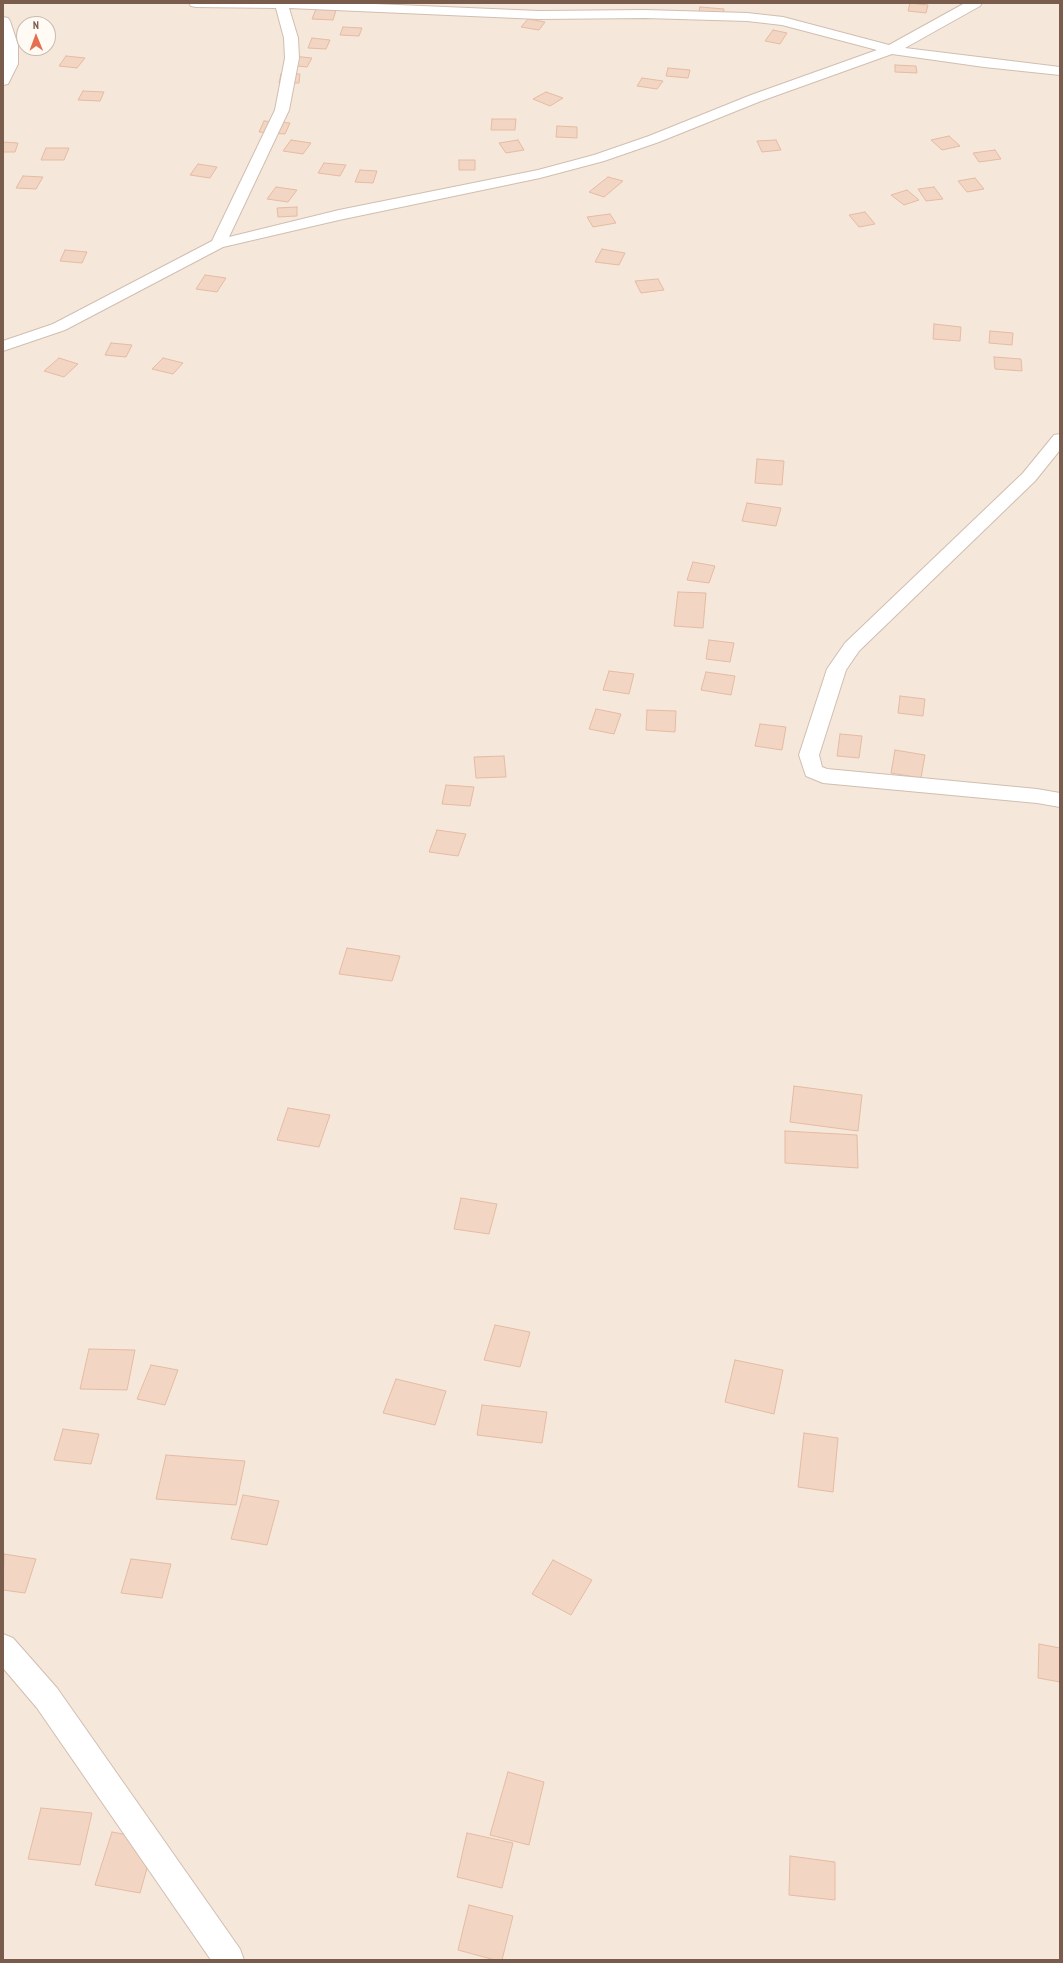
<!DOCTYPE html>
<style>
body{margin:0}
#map{position:relative;width:1063px;height:1963px;overflow:hidden;background:#fdf6ec;font-family:"PT Sans Narrow",sans-serif}
canvas{display:block}
.frame{position:absolute;inset:0;border:4px solid #7a5c4d;pointer-events:none}
.north{position:absolute;left:16px;top:16px;width:40px;height:40px;box-sizing:border-box;background:#fffaf3;border:1px solid #cabbb1;border-radius:50%;rotate:359deg;font-size:11px;font-weight:700;line-height:16px;text-align:center;color:#7a5c4d}
.north::after{content:'';display:block;margin:auto;width:14px;height:18px;background:#e76f51;clip-path:polygon(50% 0,100% 100%,50% 72%,0 100%)}
</style>
<div id="map">
<canvas width="1063" height="1963"></canvas>
<div class="frame"></div>
<div class="north">N</div>
</div>
<script>
const ctx = document.querySelector('canvas').getContext('2d');
ctx.lineJoin = 'round';
function fillPath(path, color) { ctx.fillStyle = color; ctx.fill(path, 'evenodd'); }
const poly = rows => new Path2D(rows.map(r => 'M' + r).join(''));
function stroke(path, color, width, dash) { ctx.strokeStyle = color; ctx.lineWidth = width; ctx.lineCap = dash ? 'butt' : 'round'; ctx.setLineDash(dash || []); ctx.stroke(path); }
const residential = poly([
 [3,3,1060,3,1060,1960,3,1960],
 [24,24,48,24,48,48,24,48]
]);
const building = poly([
 [910,3,928,5,926,13,908,11,910,3],
 [700,7,724,9,723,17,698,15,700,7],
 [316,9,336,10,333,20,312,19,316,9],
 [528,19,545,22,539,30,521,27,528,19],
 [343,27,362,28,359,36,340,35,343,27],
 [773,30,787,33,780,44,765,41,773,30],
 [312,38,330,40,326,49,308,48,312,38],
 [66,56,85,58,77,68,59,66,66,56],
 [293,56,312,58,307,67,288,65,293,56],
 [895,65,916,66,917,73,895,72,895,65],
 [668,68,690,70,688,78,666,76,668,68],
 [281,74,300,74,299,83,279,83,281,74],
 [642,78,663,81,657,89,637,86,642,78],
 [83,91,104,92,100,101,78,100,83,91],
 [546,92,563,98,550,106,533,99,546,92],
 [492,119,516,119,515,130,491,130,492,119],
 [264,121,290,123,285,134,259,132,264,121],
 [557,126,577,127,577,138,556,137,557,126],
 [949,136,960,146,942,150,931,140,949,136],
 [291,140,311,143,303,154,283,151,291,140],
 [518,140,524,150,506,153,499,143,518,140],
 [776,140,781,150,762,152,757,141,776,140],
 [3,142,18,143,15,152,3,152,3,142],
 [46,148,69,148,64,160,41,160,46,148],
 [995,150,1001,159,979,162,973,153,995,150],
 [459,160,475,160,475,170,459,170,459,160],
 [324,163,346,165,340,176,318,173,324,163],
 [198,164,217,167,210,178,190,175,198,164],
 [360,170,377,171,373,183,355,182,360,170],
 [23,176,43,177,36,189,16,188,23,176],
 [608,177,623,181,604,197,589,192,608,177],
 [975,178,984,189,967,192,958,181,975,178],
 [276,187,297,190,288,202,267,199,276,187],
 [934,187,943,199,926,201,918,189,934,187],
 [907,190,919,200,904,205,891,195,907,190],
 [297,207,297,216,278,217,277,208,297,207],
 [865,212,875,224,859,227,849,215,865,212],
 [610,214,616,223,593,227,587,217,610,214],
 [602,249,625,253,619,265,595,262,602,249],
 [65,250,87,252,82,263,60,261,65,250],
 [205,275,226,278,217,292,196,289,205,275],
 [658,279,664,290,641,293,635,281,658,279],
 [934,324,961,327,960,341,933,339,934,324],
 [990,331,1013,333,1012,345,989,343,990,331],
 [111,343,132,345,126,357,105,355,111,343],
 [994,357,1021,359,1022,371,995,369,994,357],
 [59,358,78,364,64,377,44,371,59,358],
 [163,358,183,363,173,374,152,369,163,358],
 [757,459,784,461,782,485,755,483,757,459],
 [747,503,781,508,776,526,742,521,747,503],
 [693,562,715,566,709,583,687,580,693,562],
 [678,592,706,593,703,628,674,626,678,592],
 [709,640,734,643,730,662,706,659,709,640],
 [609,671,634,674,629,694,603,690,609,671],
 [706,672,735,676,731,695,701,690,706,672],
 [900,696,925,699,923,716,898,713,900,696],
 [596,709,621,714,614,734,589,729,596,709],
 [647,710,676,711,675,732,646,730,647,710],
 [760,724,786,727,782,750,755,746,760,724],
 [840,734,862,736,859,758,837,756,840,734],
 [895,750,925,755,921,778,891,773,895,750],
 [504,756,506,777,476,778,474,757,504,756],
 [446,785,474,787,470,806,442,804,446,785],
 [437,830,466,834,458,856,429,852,437,830],
 [347,948,400,956,392,981,339,974,347,948],
 [794,1086,862,1095,858,1131,790,1122,794,1086],
 [288,1108,330,1115,319,1147,277,1140,288,1108],
 [785,1131,857,1135,858,1168,785,1163,785,1131],
 [461,1198,497,1204,489,1234,454,1229,461,1198],
 [495,1325,530,1332,520,1367,484,1360,495,1325],
 [89,1349,135,1350,127,1390,80,1389,89,1349],
 [735,1360,783,1370,774,1414,725,1402,735,1360],
 [151,1365,178,1370,165,1405,137,1399,151,1365],
 [396,1379,446,1391,435,1425,383,1413,396,1379],
 [482,1405,547,1412,542,1443,477,1435,482,1405],
 [63,1429,99,1434,91,1464,54,1460,63,1429],
 [804,1433,838,1438,833,1492,798,1487,804,1433],
 [166,1455,245,1461,236,1505,156,1499,166,1455],
 [243,1495,279,1501,267,1545,231,1539,243,1495],
 [4,1554,36,1559,25,1593,3,1590,4,1554],
 [131,1559,171,1564,162,1598,121,1593,131,1559],
 [553,1560,592,1580,571,1615,532,1594,553,1560],
 [1039,1644,1060,1648,1060,1682,1038,1678,1039,1644],
 [508,1772,544,1782,529,1845,490,1835,508,1772],
 [41,1808,92,1813,80,1865,28,1859,41,1808],
 [112,1832,155,1840,140,1893,95,1885,112,1832],
 [467,1833,513,1843,502,1888,457,1877,467,1833],
 [790,1856,835,1862,835,1900,789,1895,790,1856],
 [469,1905,513,1916,502,1960,495,1960,458,1950,469,1905]
]);
const street = poly([
 [189,3,351,3,539,11,645,10,747,13,783,17,889,45,965,3,982,3,980,6,905,48,1060,67,1060,75,984,67,892,54,761,101,659,142,604,161,540,178,339,220,223,247,65,330,3,351,3,341,53,324,212,241,275,110,285,58,284,38,276,8,196,7,191,6,189,3],
 [289,8,539,19,645,18,747,21,782,25,877,50,751,95,649,136,594,155,538,170,339,210,229,237,289,110,299,58,298,38,289,8],
 [3,17,8,18,10,21,18,45,18,64,8,84,3,85,3,17],
 [1060,434,1060,450,1035,481,859,651,846,670,819,755,822,767,827,769,1037,789,1060,793,1060,807,1037,803,823,783,806,776,799,755,827,669,845,643,1023,473,1054,435,1060,434],
 [3,1634,13,1638,57,1688,240,1949,244,1960,211,1960,37,1708,3,1668,3,1634]
]);
fillPath(residential, '#f5e8da');
fillPath(building, '#f3d5c3');
stroke(building, '#e6bba3', 1);
stroke(street, '#d1beb0', 2);
fillPath(street, '#fff');
</script>
